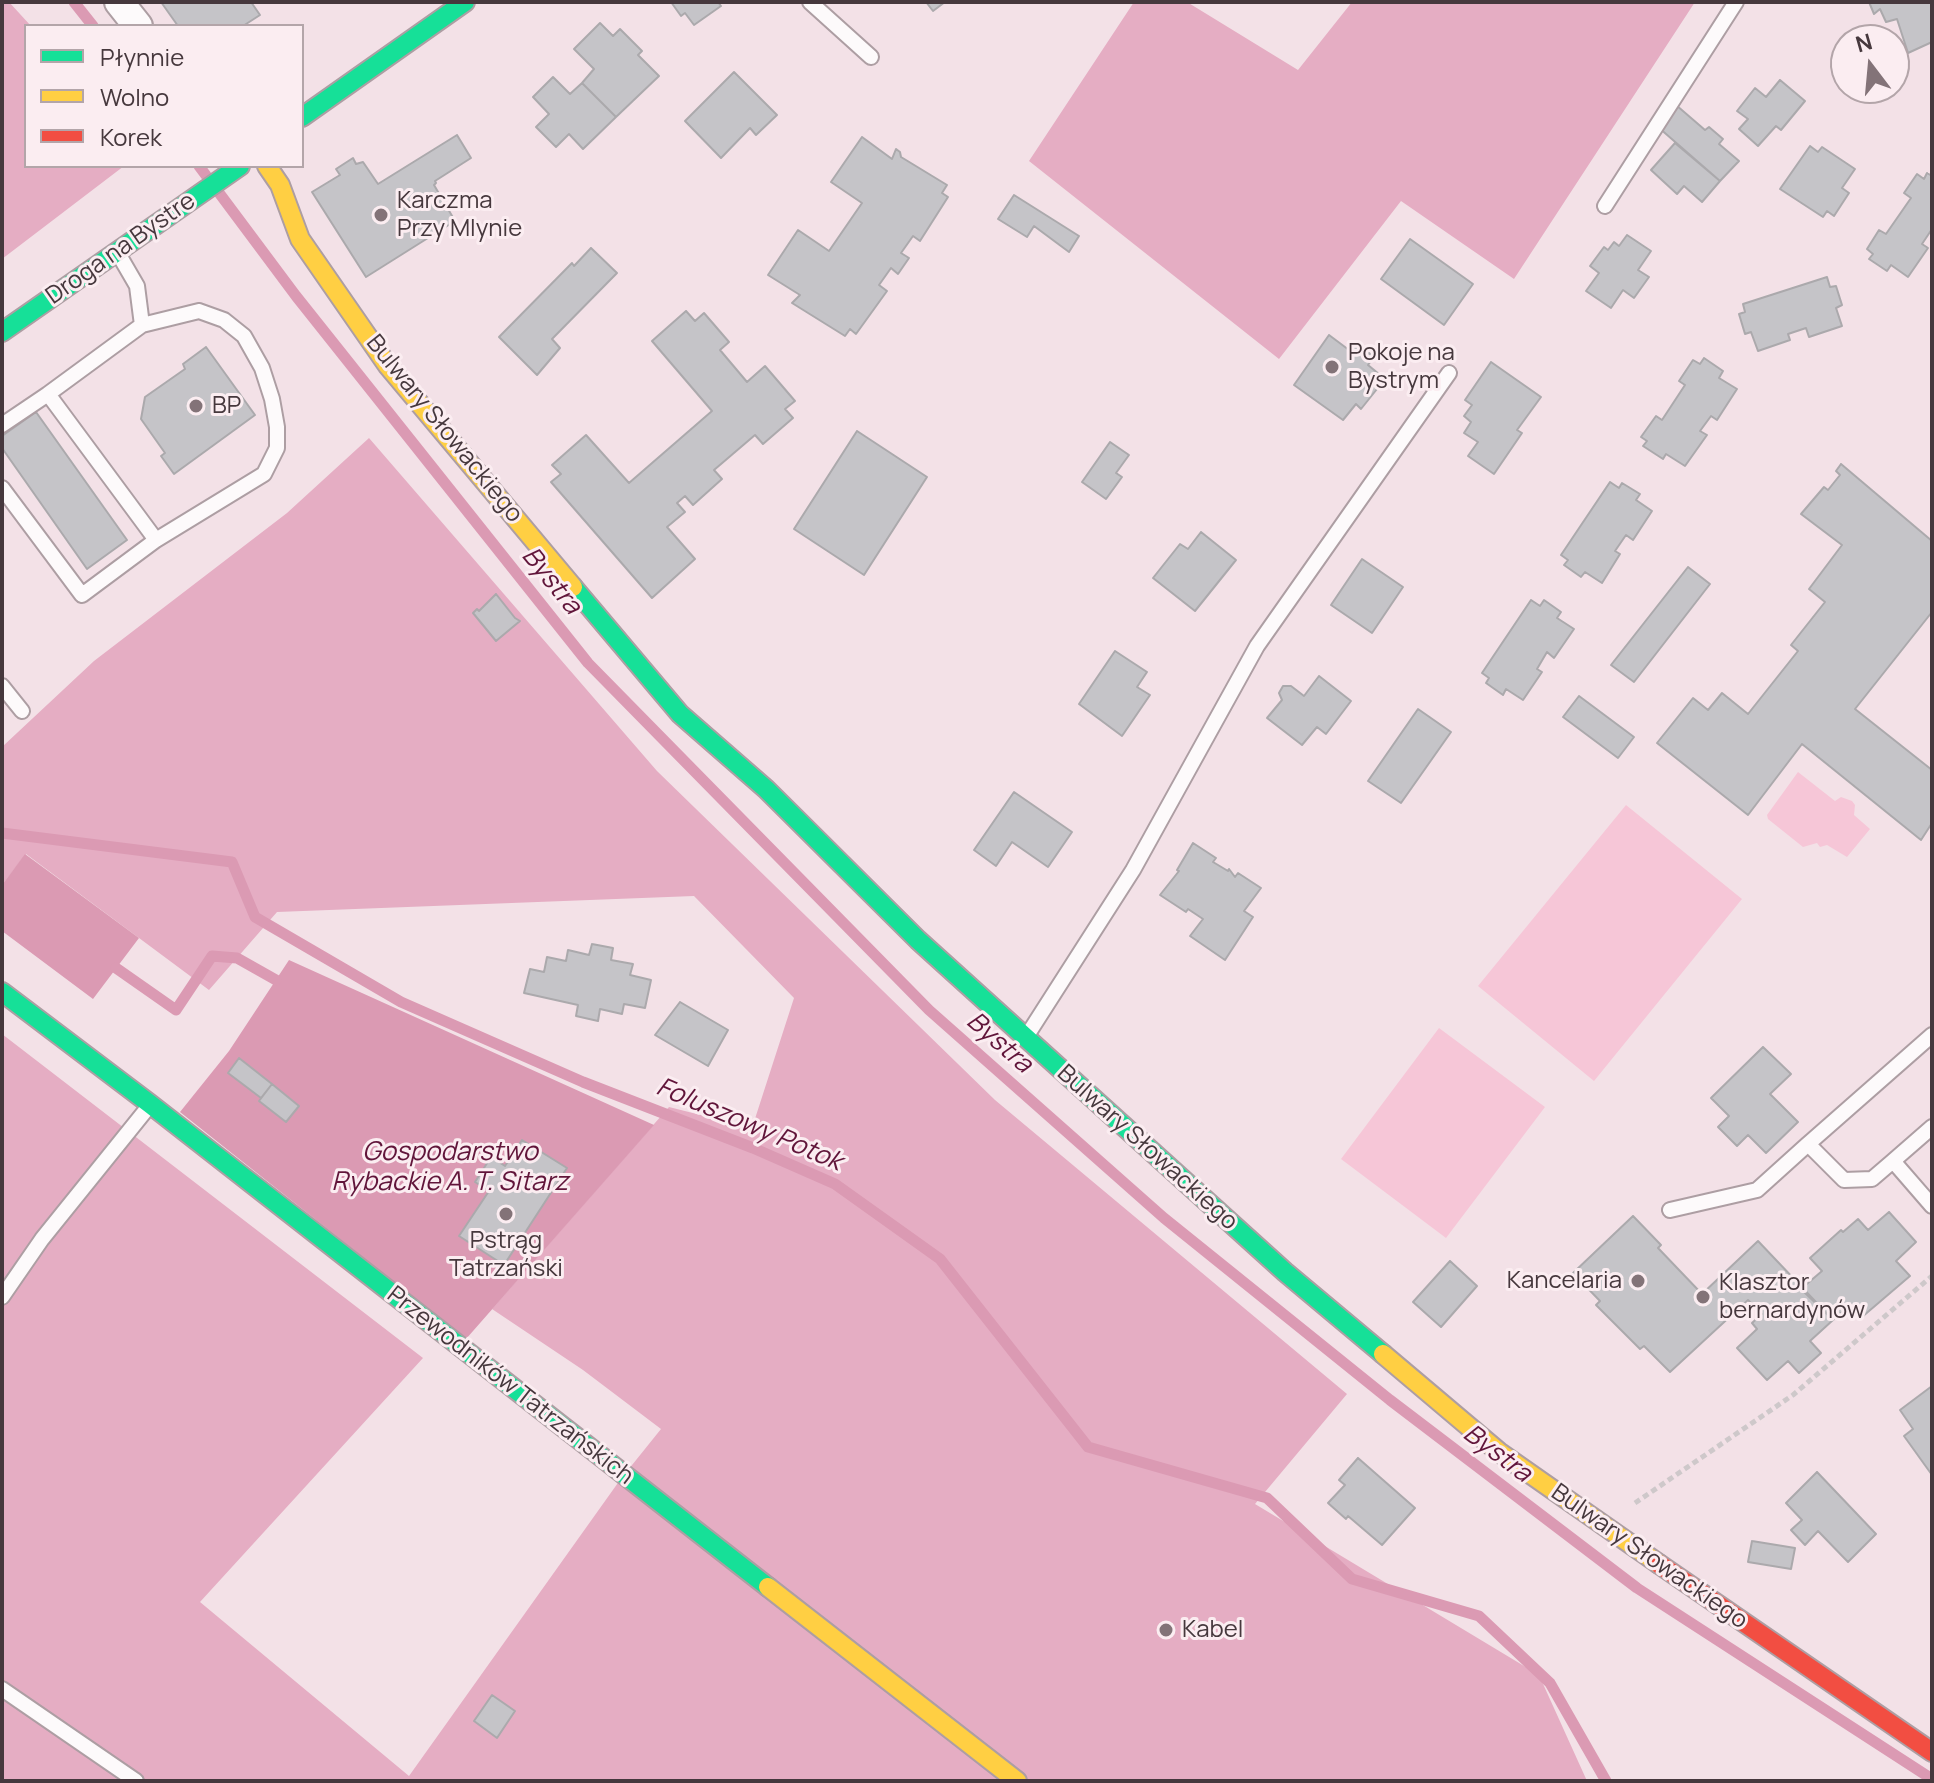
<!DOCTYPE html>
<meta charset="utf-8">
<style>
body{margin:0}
#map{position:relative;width:1934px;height:1783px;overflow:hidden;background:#f3e1e7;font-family:Manrope,sans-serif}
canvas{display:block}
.frame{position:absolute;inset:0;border:4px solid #46383d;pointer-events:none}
.legend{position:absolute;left:24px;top:24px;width:280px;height:144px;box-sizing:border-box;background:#fbedf1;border:2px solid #b3a5a9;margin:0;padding:10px 14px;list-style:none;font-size:24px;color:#46383d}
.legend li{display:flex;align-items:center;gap:16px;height:40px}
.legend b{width:40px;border:2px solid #b3a5a9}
.north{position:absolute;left:1830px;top:24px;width:80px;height:80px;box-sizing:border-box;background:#fbedf1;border:2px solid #b3a5a9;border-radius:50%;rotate:344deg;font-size:22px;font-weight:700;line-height:32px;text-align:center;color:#46383d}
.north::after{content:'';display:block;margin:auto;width:28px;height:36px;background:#837378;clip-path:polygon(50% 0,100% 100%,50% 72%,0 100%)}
</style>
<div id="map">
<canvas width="1934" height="1783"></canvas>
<div class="frame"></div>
<ul class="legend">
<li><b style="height:10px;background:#16e098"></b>Płynnie</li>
<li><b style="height:10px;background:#ffcf43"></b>Wolno</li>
<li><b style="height:10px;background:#f24e42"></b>Korek</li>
</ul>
<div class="north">N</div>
</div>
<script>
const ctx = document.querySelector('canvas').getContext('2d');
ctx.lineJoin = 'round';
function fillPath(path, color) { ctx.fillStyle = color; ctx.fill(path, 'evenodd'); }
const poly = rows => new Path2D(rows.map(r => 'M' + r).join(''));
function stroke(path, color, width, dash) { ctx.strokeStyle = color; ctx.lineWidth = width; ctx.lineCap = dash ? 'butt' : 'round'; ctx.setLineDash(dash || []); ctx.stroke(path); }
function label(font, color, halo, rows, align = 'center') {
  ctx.font = font + ' Manrope,sans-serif'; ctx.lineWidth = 6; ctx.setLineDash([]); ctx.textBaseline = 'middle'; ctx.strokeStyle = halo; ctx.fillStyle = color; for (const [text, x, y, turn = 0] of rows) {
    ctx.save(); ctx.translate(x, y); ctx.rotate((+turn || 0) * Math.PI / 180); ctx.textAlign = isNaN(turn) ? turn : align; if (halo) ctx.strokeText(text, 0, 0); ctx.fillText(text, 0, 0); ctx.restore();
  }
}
const green = poly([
 [1798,772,1835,801,1841,797,1852,801,1855,805,1854,815,1870,829,1847,857,1827,845,1820,847,1817,843,1803,847,1768,819,1767,815],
 [1626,805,1742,899,1594,1081,1478,986],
 [1439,1028,1545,1107,1446,1238,1341,1159]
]);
const forest = poly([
 [2,2,9,2,31,26,26,26,26,166,124,166,2,259],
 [1134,2,1187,2,1298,70,1352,2,1695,2,1514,279,1401,201,1279,359,1029,161],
 [369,438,657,771,995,1100,1347,1394,1255,1504,1539,1675,1587,1781,4,1781,2,1778,2,1034,423,1358,200,1602,409,1776,620,1480,661,1429,583,1370,492,1309,669,1107,752,1128,794,998,694,896,277,912,209,990,26,854,2,885,2,747,94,661,287,513]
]);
const water = poly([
 [25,854,139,938,93,999,2,931,2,885],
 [289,960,654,1125,466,1339,180,1112,229,1051]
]);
const stream = poly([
 [74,2,93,26],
 [199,166,296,296,588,663,929,1010,1164,1218,1390,1400,1637,1588,1932,1779],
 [2,833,232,862,255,917,401,1002,583,1082,753,1148,835,1184,940,1259,1088,1447,1267,1498,1352,1579,1479,1616,1550,1683,1606,1781],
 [116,968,176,1010,212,956,237,958,276,980]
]);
const building = poly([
 [161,2,251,2,260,15,243,26,178,26,161,2],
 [671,2,718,2,721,6,694,25,685,13,681,16,671,2],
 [926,2,945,2,933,11,926,2],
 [1869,2,1932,2,1932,42,1908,53,1897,19,1886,22,1880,9,1874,14,1869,2],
 [600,23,613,36,620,29,642,51,638,55,659,76,616,117,582,83,594,69,574,49,600,23],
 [734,72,777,115,756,135,750,128,721,158,685,121,734,72],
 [553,77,570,94,582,83,616,117,583,149,569,134,556,147,536,127,549,114,533,97,553,77],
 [1780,80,1805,101,1781,130,1776,126,1758,146,1739,129,1748,119,1737,111,1755,88,1766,97,1780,80],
 [1676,105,1705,130,1709,127,1723,139,1719,144,1739,161,1720,181,1658,127,1676,105],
 [457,135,471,158,435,181,436,183,434,185,455,221,366,277,312,192,340,175,336,169,353,158,356,164,363,162,378,184,457,135],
 [862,137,892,159,896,149,900,152,901,157,947,185,942,193,948,197,920,241,913,236,901,253,909,258,898,274,891,268,879,285,887,291,856,334,850,329,845,336,792,303,800,295,768,275,798,230,829,251,862,203,831,182,862,137],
 [1675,143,1720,181,1702,202,1684,186,1677,194,1651,170,1675,143],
 [1810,146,1818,152,1822,147,1855,169,1842,188,1849,193,1834,216,1827,211,1823,217,1780,189,1810,146],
 [1927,173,1932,176,1932,229,1922,244,1928,248,1908,277,1891,265,1887,271,1869,259,1873,254,1867,249,1879,230,1886,234,1911,198,1904,193,1917,174,1924,179,1927,173],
 [1014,195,1079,236,1069,252,1034,226,1027,237,998,219,1014,195],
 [1627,235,1651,251,1638,270,1649,277,1634,298,1623,290,1611,308,1586,291,1599,273,1590,266,1604,247,1608,250,1614,242,1619,246,1627,235],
 [1410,239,1473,284,1444,325,1381,279,1410,239],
 [591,248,617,273,552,339,560,348,537,375,499,337,572,263,574,266,591,248],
 [1827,277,1830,287,1836,286,1842,305,1836,308,1842,326,1809,337,1806,328,1788,334,1790,340,1758,351,1751,332,1745,334,1739,314,1745,312,1743,304,1827,277],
 [686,311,695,321,704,313,729,342,720,350,747,382,765,366,795,401,785,409,793,418,763,444,755,435,714,470,722,479,693,505,685,496,677,503,685,512,667,527,695,559,652,598,551,482,561,474,552,465,586,435,629,483,712,411,652,341,686,311],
 [1329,335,1349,350,1355,342,1374,357,1368,365,1385,379,1361,409,1356,404,1343,420,1294,385,1329,335],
 [206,347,255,415,174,474,161,456,165,453,141,419,145,397,185,369,183,364,206,347],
 [1704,358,1723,371,1719,378,1737,389,1717,420,1711,416,1700,431,1707,435,1685,466,1666,454,1663,459,1643,446,1647,441,1641,437,1656,416,1662,420,1685,385,1679,381,1693,360,1700,364,1704,358],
 [1491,362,1541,397,1517,430,1522,433,1494,474,1468,456,1478,442,1464,433,1471,422,1464,416,1472,405,1465,400,1491,362],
 [36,412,127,540,87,569,2,448,2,436,36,412],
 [857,431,927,477,864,575,794,529,857,431],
 [1110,442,1129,455,1116,473,1122,477,1106,499,1082,482,1110,442],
 [1841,464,1932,541,1932,612,1855,709,1932,770,1932,823,1921,840,1802,744,1748,815,1657,743,1693,698,1708,710,1722,693,1748,714,1798,651,1791,645,1825,602,1809,589,1842,545,1801,514,1824,487,1828,490,1840,475,1836,471,1841,464],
 [1610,482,1619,488,1622,483,1640,494,1636,500,1652,511,1633,540,1626,535,1615,551,1620,554,1602,583,1585,572,1581,577,1564,565,1568,560,1561,555,1610,482],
 [1201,532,1236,560,1195,611,1153,578,1180,544,1188,549,1201,532],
 [1362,559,1403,587,1372,633,1331,605,1362,559],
 [1688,567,1710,584,1634,682,1611,665,1688,567],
 [496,594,515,618,520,621,496,641,473,613,477,609,479,611,496,594],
 [1531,600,1540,606,1544,600,1561,612,1557,618,1574,629,1554,658,1547,652,1537,669,1542,672,1523,700,1506,689,1503,695,1486,683,1489,678,1482,673,1531,600],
 [1115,651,1147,672,1137,687,1150,695,1122,736,1079,704,1115,651],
 [1319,676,1351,701,1326,734,1317,727,1302,745,1267,718,1282,700,1279,693,1283,686,1291,686,1304,696,1319,676],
 [1579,696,1634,737,1618,758,1563,717,1579,696],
 [1418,709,1451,732,1401,803,1368,781,1418,709],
 [1014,792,1072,832,1048,867,1012,842,996,866,974,850,1014,792],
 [1193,843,1216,858,1213,862,1228,871,1229,869,1235,877,1238,873,1261,888,1244,911,1253,917,1225,960,1190,936,1203,919,1188,909,1186,912,1160,895,1179,871,1177,870,1193,843],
 [592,944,613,948,611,960,633,964,630,975,651,980,645,1008,624,1004,622,1014,600,1009,598,1021,576,1016,578,1005,524,993,530,969,544,972,547,957,566,961,568,950,589,955,592,944],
 [680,1002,728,1030,708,1066,655,1035,680,1002],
 [1763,1047,1791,1074,1770,1094,1798,1122,1766,1153,1748,1135,1737,1146,1718,1127,1729,1116,1711,1098,1763,1047],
 [239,1058,272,1084,261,1098,228,1073,239,1058],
 [272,1084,299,1106,286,1122,259,1101,272,1084],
 [522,1140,567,1168,504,1265,459,1236,489,1191,475,1182,491,1157,505,1166,522,1140],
 [1889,1212,1916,1242,1896,1261,1910,1276,1862,1317,1851,1304,1833,1320,1801,1289,1822,1271,1810,1258,1841,1230,1843,1232,1858,1219,1868,1230,1889,1212],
 [1633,1216,1661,1245,1658,1248,1702,1294,1758,1241,1833,1320,1810,1341,1821,1353,1799,1373,1788,1361,1767,1380,1737,1348,1757,1329,1752,1323,1762,1314,1748,1300,1670,1372,1644,1346,1640,1349,1596,1305,1600,1301,1573,1273,1633,1216],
 [1450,1261,1477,1286,1441,1327,1413,1302,1450,1261],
 [1932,1386,1932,1475,1904,1436,1913,1429,1900,1410,1932,1386],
 [1358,1458,1415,1508,1382,1545,1348,1516,1346,1519,1328,1503,1345,1485,1339,1480,1358,1458],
 [1817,1472,1876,1534,1848,1562,1818,1531,1805,1545,1791,1530,1802,1520,1786,1503,1817,1472],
 [1752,1541,1795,1548,1791,1569,1748,1562,1752,1541],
 [492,1695,515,1711,497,1738,474,1721,492,1695]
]);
const path = poly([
 [1635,1503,1793,1395,1932,1276]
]);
const lane = poly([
 [810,2,871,57],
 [1605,206,1736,2],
 [119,255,137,286,142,325],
 [199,311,224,320,244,336,262,368,272,399,277,427,277,448,264,474,156,540,48,394,142,325,199,311],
 [2,425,48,394],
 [2,488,82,595,156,540],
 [2,686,22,711],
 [1028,1034,1133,870,1257,646,1449,373],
 [1932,1127,1893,1161,1932,1206],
 [1893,1161,1872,1179,1844,1180,1808,1144,1932,1035],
 [1670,1210,1757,1190,1808,1144],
 [2,1297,42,1239,150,1105],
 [2,1689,136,1781]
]);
const street = poly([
 [119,2,138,26]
]);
const fast = poly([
 [302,117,465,2],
 [2,332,240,166],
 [573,587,680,714,766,789,918,940,1285,1272,1383,1354],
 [2,992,150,1104,768,1587]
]);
const slow = poly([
 [267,166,280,185,300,239,388,366,573,587],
 [1383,1354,1499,1452,1659,1564],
 [768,1587,1017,1781]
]);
const jam = poly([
 [1659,1564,1932,1752]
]);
const markers = [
 [381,215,8,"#837378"],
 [1332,367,8,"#837378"],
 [196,406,8,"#837378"],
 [506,1214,8,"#837378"],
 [1638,1281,8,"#837378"],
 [1703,1297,8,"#837378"],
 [1166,1630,8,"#837378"]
];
const poiNames = [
 ["Karczma",397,201],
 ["Przy Mlynie",397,229],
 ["Pokoje na",1348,353],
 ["Bystrym",1348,381],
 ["BP",212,406],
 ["Pstrąg",506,1241,"center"],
 ["Tatrzański",506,1269,"center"],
 ["Kancelaria",1622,1281,"right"],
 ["Klasztor",1719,1283],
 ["bernardynów",1719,1311],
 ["Kabel",1182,1630]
];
const streetNames = [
 ["Droga na Bystre",121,249,-35],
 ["Bulwary Słowackiego",444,429,51],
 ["Bulwary Słowackiego",1147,1148,42],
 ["Przewodników Tatrzańskich",510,1386,38],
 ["Bulwary Słowackiego",1649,1557,35]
];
const waterNames = [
 ["Bystra",551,581,51],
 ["Bystra",999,1043,41],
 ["Foluszowy Potok",749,1125,23],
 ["Gospodarstwo",450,1153],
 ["Rybackie A. T. Sitarz",450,1183],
 ["Bystra",1497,1454,37]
];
fillPath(green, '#f6c6d7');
fillPath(forest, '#e5adc3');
fillPath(water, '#db9ab3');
stroke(stream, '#db9ab3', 11);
fillPath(building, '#c5c4c8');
stroke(building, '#aba9ac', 2);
stroke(lane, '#ad9ea3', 18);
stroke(street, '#ad9ea3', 32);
stroke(fast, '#ad9ea3', 22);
stroke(slow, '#ad9ea3', 22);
stroke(jam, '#ad9ea3', 22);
stroke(path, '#cec8ca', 5, [6, 4]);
stroke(lane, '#fdfafb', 14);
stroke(street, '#fdfafb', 28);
stroke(fast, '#16e098', 18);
stroke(slow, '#ffcf43', 18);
stroke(jam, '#f24e42', 18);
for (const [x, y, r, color] of markers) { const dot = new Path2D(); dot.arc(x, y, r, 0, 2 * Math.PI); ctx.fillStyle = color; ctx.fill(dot); stroke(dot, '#fbedf1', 3); }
label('24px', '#46383d', '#fbedf1', poiNames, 'left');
label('24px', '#46383d', '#fbedf1', streetNames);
label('italic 26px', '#61153a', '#fbedf1', waterNames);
</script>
